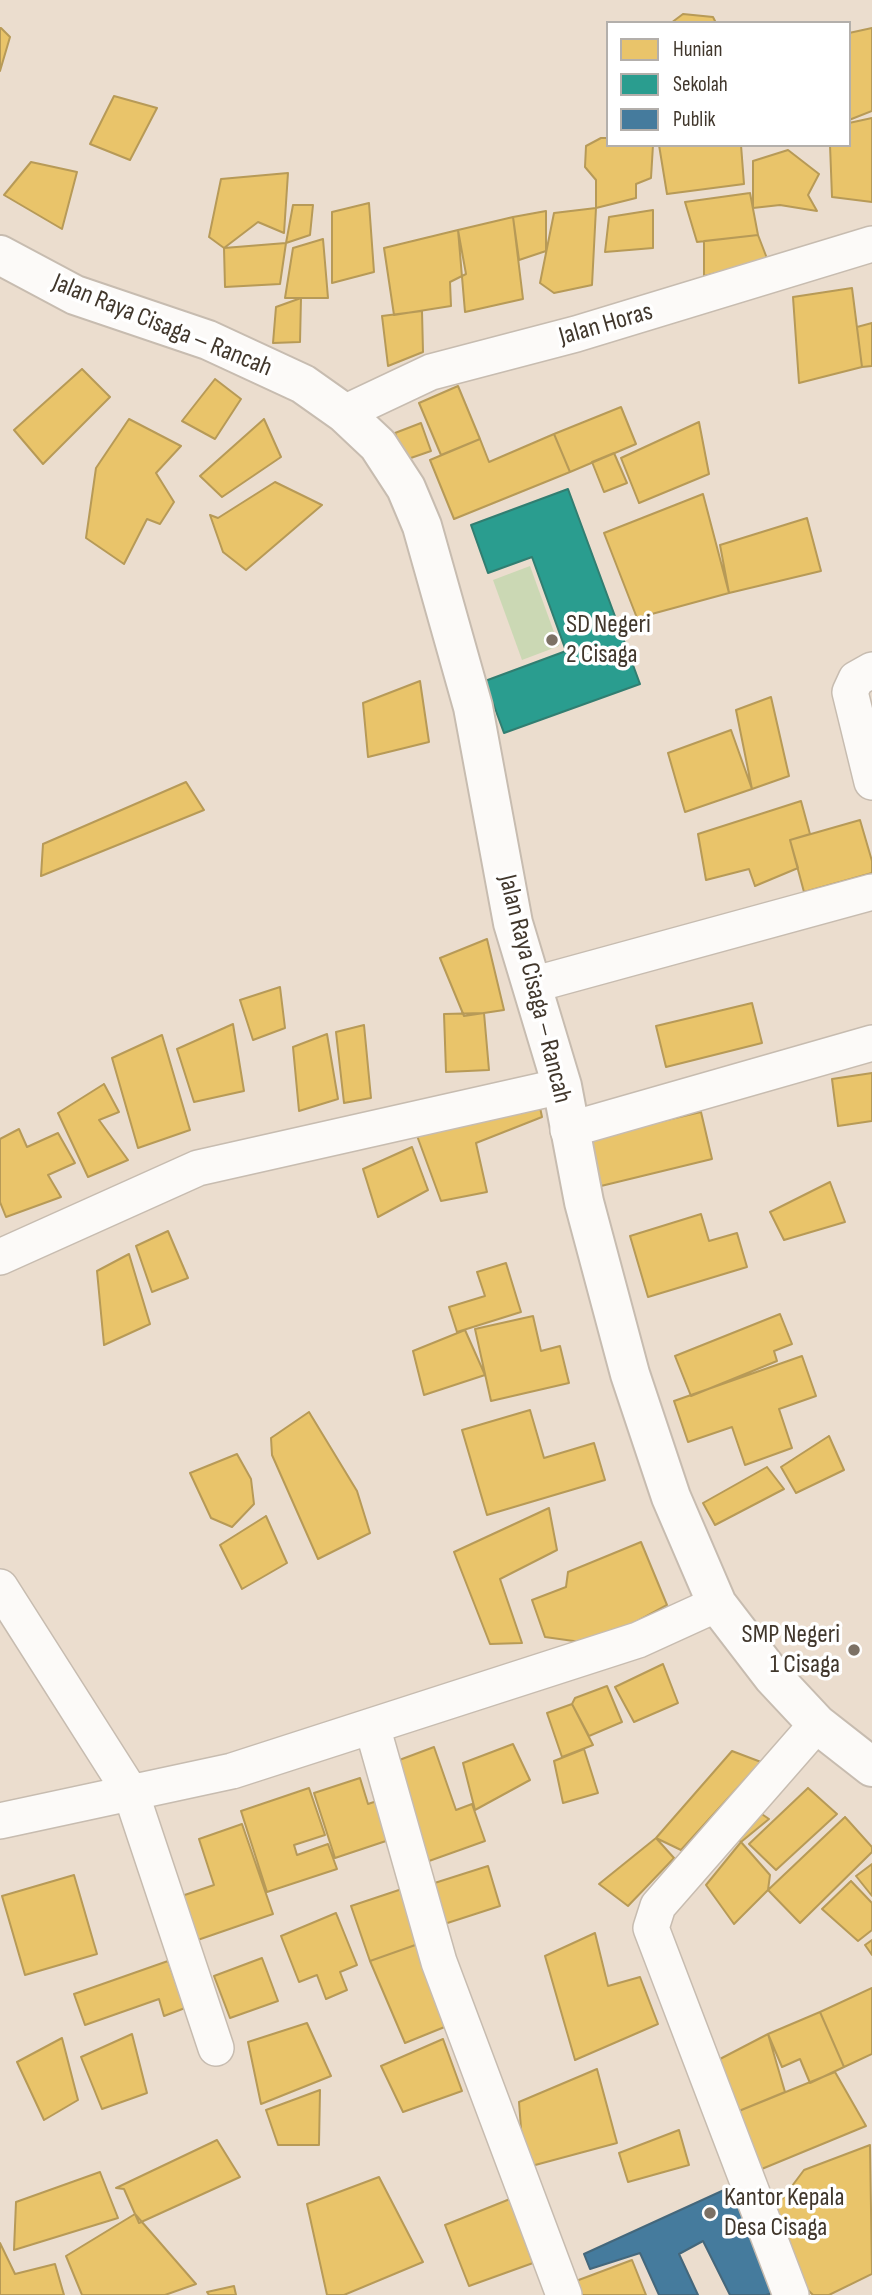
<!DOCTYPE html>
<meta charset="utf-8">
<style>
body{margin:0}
#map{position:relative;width:872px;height:2295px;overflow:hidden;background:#ebddce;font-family:"Sofia Sans Condensed",sans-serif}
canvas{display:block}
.legend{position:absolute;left:606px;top:21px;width:245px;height:126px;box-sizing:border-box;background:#fff;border:2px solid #b3afab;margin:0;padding:9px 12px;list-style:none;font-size:21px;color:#41372c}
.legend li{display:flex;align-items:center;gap:14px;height:35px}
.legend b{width:35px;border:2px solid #b3afab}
</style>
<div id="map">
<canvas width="872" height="2295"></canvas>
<ul class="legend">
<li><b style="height:19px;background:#e9c46a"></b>Hunian</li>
<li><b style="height:19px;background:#2a9d8f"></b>Sekolah</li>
<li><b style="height:19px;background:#457b9d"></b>Publik</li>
</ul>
</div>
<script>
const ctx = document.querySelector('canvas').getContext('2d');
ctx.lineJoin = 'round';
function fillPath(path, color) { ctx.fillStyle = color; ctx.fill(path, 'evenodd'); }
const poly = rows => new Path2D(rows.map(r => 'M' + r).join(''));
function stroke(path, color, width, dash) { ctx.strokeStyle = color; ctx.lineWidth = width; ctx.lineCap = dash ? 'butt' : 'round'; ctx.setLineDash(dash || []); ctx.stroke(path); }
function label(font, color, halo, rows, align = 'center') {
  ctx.font = font + ' "Sofia Sans Condensed",sans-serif'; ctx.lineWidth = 7; ctx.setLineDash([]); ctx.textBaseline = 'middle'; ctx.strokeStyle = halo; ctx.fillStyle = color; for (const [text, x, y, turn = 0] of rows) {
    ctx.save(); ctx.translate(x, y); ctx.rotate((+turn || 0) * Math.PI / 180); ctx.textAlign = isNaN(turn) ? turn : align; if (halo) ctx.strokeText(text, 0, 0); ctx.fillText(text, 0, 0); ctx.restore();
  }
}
const green = poly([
 [530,566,559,646,522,660,493,580]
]);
const homes = poly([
 [683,14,713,17,716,23,671,23,683,14],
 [1,28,10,37,0,71,0,28,1,28],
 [872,28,872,111,849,120,849,33,872,28],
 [114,96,157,108,130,160,90,144,114,96],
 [872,118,872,202,832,197,830,145,849,145,849,123,872,118],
 [601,138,608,138,608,145,653,145,651,178,636,184,636,198,596,208,596,180,585,167,586,146,601,138],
 [659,145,741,145,744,184,667,194,659,145],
 [788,150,819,174,808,195,817,211,780,205,753,208,753,161,788,150],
 [31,162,77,172,62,229,4,195,31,162],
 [288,173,284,233,258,222,224,248,209,237,221,179,288,173],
 [750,193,758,235,697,242,685,202,750,193],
 [369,203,374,272,332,283,332,212,369,203],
 [293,205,313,205,310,235,286,243,293,205],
 [596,208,592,285,554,293,540,283,554,213,596,208],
 [653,210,653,248,605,252,609,217,653,210],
 [546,211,546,251,519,260,513,217,546,211],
 [513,217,523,299,465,312,458,230,513,217],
 [458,230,466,274,450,282,451,306,394,315,384,248,458,230],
 [758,235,768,261,704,276,704,241,758,235],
 [323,239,328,298,285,298,293,248,323,239],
 [286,243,280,284,225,287,224,248,286,243],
 [852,288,862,367,799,383,793,297,852,288],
 [301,298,300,342,273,343,276,307,301,298],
 [422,311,423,352,388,366,382,316,422,311],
 [872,323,872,366,862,367,857,327,872,323],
 [82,369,110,397,43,464,14,430,82,369],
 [215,379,241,399,215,439,182,421,215,379],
 [458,386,480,439,441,455,419,403,458,386],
 [621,407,636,444,570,472,554,434,621,407],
 [129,419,181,446,156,473,174,502,160,524,147,519,124,564,86,538,96,468,129,419],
 [264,419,281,457,222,497,200,476,264,419],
 [699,422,709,474,639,503,621,458,699,422],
 [421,423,431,451,405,460,395,433,421,423],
 [554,434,570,472,454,519,430,460,480,439,489,462,554,434],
 [614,453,627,483,604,492,592,462,614,453],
 [275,482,322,505,246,570,223,552,210,515,218,518,275,482],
 [703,494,729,593,637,618,604,533,703,494],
 [807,518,821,571,729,593,720,545,807,518],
 [420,681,429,742,368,757,363,703,420,681],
 [771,697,789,776,752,789,736,710,771,697],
 [731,730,752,789,685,812,668,753,731,730],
 [186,782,204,810,41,876,43,844,186,782],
 [801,801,810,834,790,840,798,868,755,886,749,869,706,880,698,834,801,801],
 [860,820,872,861,872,873,804,892,790,840,860,820],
 [487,939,504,1010,464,1016,440,958,487,939],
 [280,987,285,1028,253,1040,240,1000,280,987],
 [752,1003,762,1043,666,1067,656,1026,752,1003],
 [484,1013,489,1070,446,1072,444,1014,484,1013],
 [233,1024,244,1091,194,1102,177,1049,233,1024],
 [364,1025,371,1098,344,1103,336,1032,364,1025],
 [327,1034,338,1099,299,1111,293,1047,327,1034],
 [162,1035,190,1130,138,1148,112,1058,162,1035],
 [872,1073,872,1121,838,1126,832,1079,872,1073],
 [104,1084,119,1112,99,1120,128,1160,88,1177,58,1113,104,1084],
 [538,1098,542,1117,476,1143,487,1192,441,1201,416,1133,538,1098],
 [701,1112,712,1159,601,1186,590,1138,701,1112],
 [19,1129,27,1147,58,1133,75,1163,48,1175,61,1197,6,1217,0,1202,0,1139,19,1129],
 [412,1147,428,1190,378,1217,363,1169,412,1147],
 [830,1182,845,1222,784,1240,770,1212,830,1182],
 [701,1214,709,1241,737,1233,747,1267,648,1297,630,1236,701,1214],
 [168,1231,188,1278,152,1292,136,1246,168,1231],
 [129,1254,150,1324,104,1345,97,1271,129,1254],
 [506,1263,521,1312,457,1332,449,1307,485,1296,477,1272,506,1263],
 [780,1314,792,1344,774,1351,777,1361,691,1396,675,1356,780,1314],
 [533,1316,541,1351,560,1346,569,1383,491,1401,475,1329,533,1316],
 [465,1330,485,1375,424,1395,413,1351,465,1330],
 [802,1356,816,1396,779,1409,792,1448,745,1465,732,1427,688,1442,674,1401,802,1356],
 [530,1410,544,1458,594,1443,605,1480,487,1515,462,1430,530,1410],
 [309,1412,357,1491,370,1533,318,1559,272,1455,271,1438,309,1412],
 [829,1436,844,1470,796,1493,781,1467,829,1436],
 [237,1454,251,1479,254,1504,232,1527,211,1518,190,1473,237,1454],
 [767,1467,784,1489,715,1525,703,1503,767,1467],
 [549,1508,557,1550,500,1579,522,1643,490,1644,454,1552,549,1508],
 [266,1516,287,1563,242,1589,220,1545,266,1516],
 [641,1542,667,1605,595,1644,545,1637,532,1600,566,1587,568,1572,641,1542],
 [663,1664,678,1703,634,1722,615,1687,663,1664],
 [607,1686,622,1722,589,1736,572,1704,575,1698,607,1686],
 [572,1704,593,1745,562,1757,547,1713,572,1704],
 [513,1744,530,1780,475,1810,463,1763,513,1744],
 [434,1747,456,1810,472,1804,485,1841,415,1866,394,1762,434,1747],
 [584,1749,598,1793,563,1803,554,1761,584,1749],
 [732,1751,761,1762,681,1850,656,1838,732,1751],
 [360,1778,368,1804,386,1798,398,1837,335,1858,314,1793,360,1778],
 [309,1788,325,1835,294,1845,297,1855,328,1844,337,1869,267,1892,241,1811,309,1788],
 [808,1788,837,1814,776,1870,749,1844,808,1788],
 [753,1808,769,1819,741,1842,728,1831,753,1808],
 [845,1817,872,1847,872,1852,800,1923,768,1890,845,1817],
 [242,1824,273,1914,186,1944,170,1900,214,1885,199,1839,242,1824],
 [656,1838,674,1858,628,1906,599,1884,656,1838],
 [741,1842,770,1875,768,1890,734,1924,706,1885,741,1842],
 [872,1864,872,1896,856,1876,872,1864],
 [488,1866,500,1906,435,1927,422,1887,488,1866],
 [74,1875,97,1954,25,1975,2,1896,74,1875],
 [851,1881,872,1903,872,1930,858,1941,822,1909,851,1881],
 [402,1889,421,1943,370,1961,351,1906,402,1889],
 [336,1913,357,1965,340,1972,347,1990,326,1999,317,1975,299,1982,281,1936,336,1913],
 [595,1933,608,1986,640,1977,658,2024,575,2060,545,1956,595,1933],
 [872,1940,872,1955,865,1945,872,1940],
 [421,1943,452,2024,405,2043,370,1961,421,1943],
 [262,1958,278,2001,230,2018,214,1976,262,1958],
 [168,1961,185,2008,164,2016,159,1999,85,2025,74,1994,168,1961],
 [872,1988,872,2054,844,2067,820,2012,872,1988],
 [820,2012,844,2067,810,2083,800,2059,782,2067,768,2034,820,2012],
 [307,2023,331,2076,261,2104,248,2042,307,2023],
 [132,2034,147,2093,102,2109,81,2057,132,2034],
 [768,2034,785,2092,734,2113,718,2060,768,2034],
 [62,2038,78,2100,44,2120,17,2062,62,2038],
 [443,2039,462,2091,403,2112,381,2066,443,2039],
 [597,2069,617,2143,524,2168,519,2102,597,2069],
 [835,2072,866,2126,752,2173,734,2113,835,2072],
 [320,2090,319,2145,278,2145,266,2110,320,2090],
 [679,2130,689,2165,628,2182,619,2153,679,2130],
 [217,2140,240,2177,139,2223,124,2189,116,2188,217,2140],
 [870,2145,872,2274,829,2295,813,2295,784,2266,777,2206,804,2170,870,2145],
 [100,2172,118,2218,14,2250,16,2202,100,2172],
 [379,2177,423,2262,344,2295,327,2295,307,2204,379,2177],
 [510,2199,533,2263,469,2286,445,2225,510,2199],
 [135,2214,196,2284,165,2295,82,2295,66,2256,135,2214],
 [0,2243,15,2274,55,2264,64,2295,0,2295,0,2243],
 [632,2260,646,2295,571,2295,568,2284,632,2260],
 [234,2286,236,2295,209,2295,207,2292,234,2286]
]);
const schools = poly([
 [568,489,640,684,504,733,485,681,566,651,532,557,488,573,471,525,568,489]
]);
const public = poly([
 [735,2185,780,2291,766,2295,730,2295,703,2241,679,2254,698,2295,659,2295,640,2253,590,2269,584,2254,735,2185]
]);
const street = poly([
 [344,413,431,372,576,334,872,244],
 [872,670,856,679,850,692,872,782],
 [532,985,872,892],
 [568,1130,872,1043],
 [0,1257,198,1168,562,1086],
 [0,1587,131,1793,216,2048],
 [372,1726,439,1962,564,2295],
 [0,1821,232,1771,638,1640,717,1604],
 [791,2295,651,1928,658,1906,817,1724]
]);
const secondary = poly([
 [0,255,75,295,208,340,303,384,344,413,378,445,406,488,422,526,473,707,513,923,562,1086,584,1202,630,1374,671,1497,717,1604,773,1677,817,1724,872,1767]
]);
const markers = [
 [552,640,7,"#7c7165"],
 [854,1650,7,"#7c7165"],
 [710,2213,7,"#7c7165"]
];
const streetNames = [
 ["Jalan Horas",606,325,-16],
 ["Jalan Raya Cisaga – Rancah",162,326,22],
 ["Jalan Raya Cisaga – Rancah",534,989,76]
];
const poiNames = [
 ["SD Negeri",566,625],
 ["2 Cisaga",566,655],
 ["SMP Negeri",840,1635,"right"],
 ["1 Cisaga",840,1665,"right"],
 ["Kantor Kepala",724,2198],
 ["Desa Cisaga",724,2228]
];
fillPath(green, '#cbd8b4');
fillPath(homes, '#e9c46a');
stroke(homes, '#b79a57', 2);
fillPath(schools, '#2a9d8f');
stroke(schools, '#317e71', 2);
fillPath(public, '#457b9d');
stroke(public, '#44677b', 2);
stroke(street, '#c7bcb0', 38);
stroke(secondary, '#c7bcb0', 42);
stroke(street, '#fcfaf8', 35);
stroke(secondary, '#fcfaf8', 38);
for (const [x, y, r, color] of markers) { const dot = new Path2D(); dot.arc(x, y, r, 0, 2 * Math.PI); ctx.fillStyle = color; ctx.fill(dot); stroke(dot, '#fff', 2.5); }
label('26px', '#41372c', '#fff', streetNames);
label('26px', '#41372c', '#fff', poiNames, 'left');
</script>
